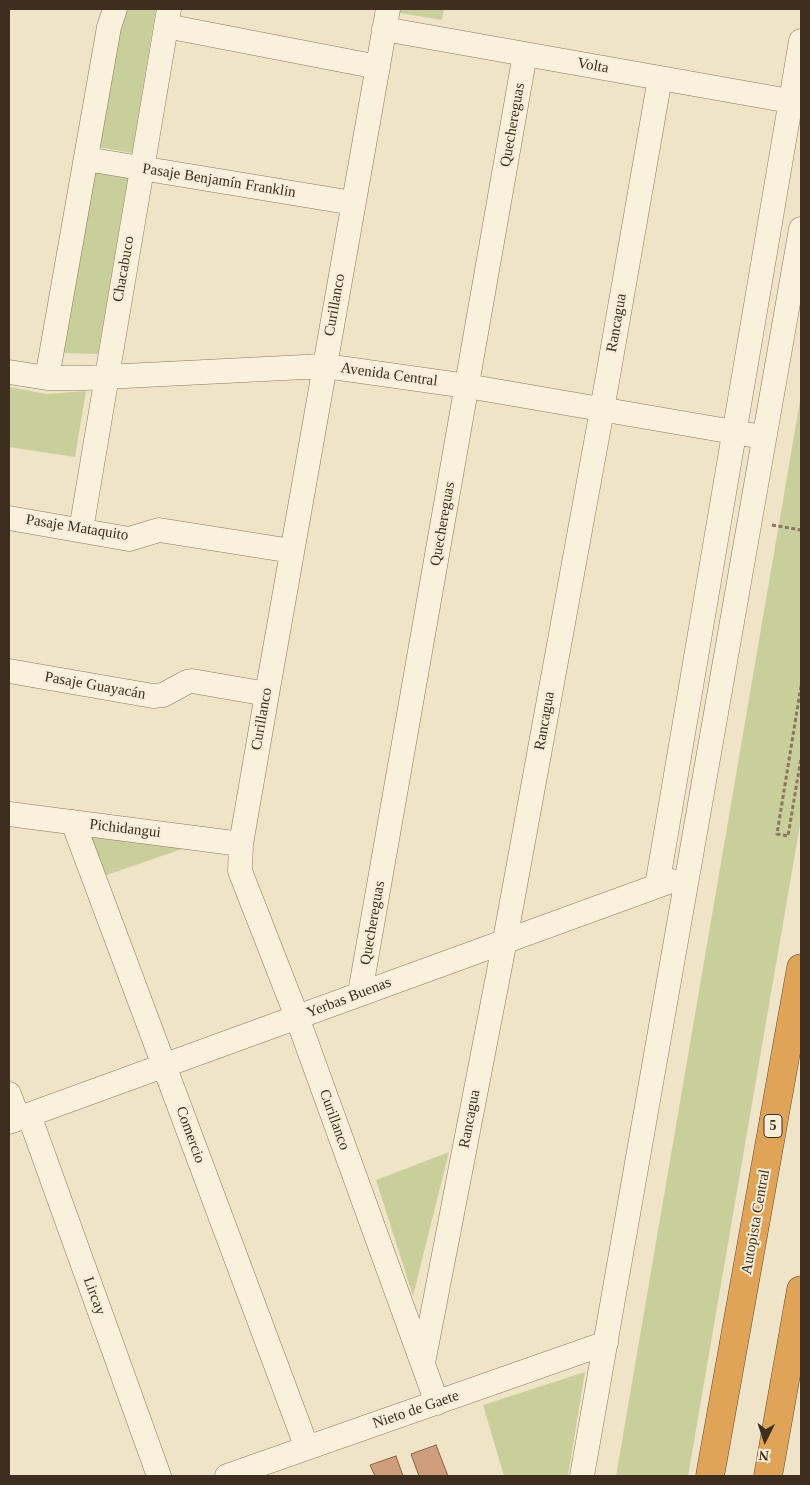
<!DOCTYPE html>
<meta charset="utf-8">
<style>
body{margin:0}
#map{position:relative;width:810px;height:1485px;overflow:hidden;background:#f0e4c8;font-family:"Times New Roman",serif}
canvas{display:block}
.frame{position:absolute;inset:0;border:10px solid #3d2e20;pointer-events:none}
.north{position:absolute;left:740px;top:1415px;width:50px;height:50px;-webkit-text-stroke:4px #f7eed8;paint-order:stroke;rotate:184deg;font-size:14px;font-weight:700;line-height:20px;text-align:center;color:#3d2e20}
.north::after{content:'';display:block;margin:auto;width:18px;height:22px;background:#3d2e20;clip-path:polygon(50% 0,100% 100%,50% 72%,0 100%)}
</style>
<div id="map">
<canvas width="810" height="1485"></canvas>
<div class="frame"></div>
<div class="north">N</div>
</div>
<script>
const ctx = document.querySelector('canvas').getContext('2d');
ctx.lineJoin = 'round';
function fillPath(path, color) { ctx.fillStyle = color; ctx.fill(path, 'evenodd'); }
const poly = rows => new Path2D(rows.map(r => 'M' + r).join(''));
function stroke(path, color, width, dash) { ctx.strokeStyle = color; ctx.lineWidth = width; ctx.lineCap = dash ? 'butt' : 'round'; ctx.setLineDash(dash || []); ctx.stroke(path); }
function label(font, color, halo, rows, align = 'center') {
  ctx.font = font + ' "Times New Roman",serif'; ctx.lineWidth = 4; ctx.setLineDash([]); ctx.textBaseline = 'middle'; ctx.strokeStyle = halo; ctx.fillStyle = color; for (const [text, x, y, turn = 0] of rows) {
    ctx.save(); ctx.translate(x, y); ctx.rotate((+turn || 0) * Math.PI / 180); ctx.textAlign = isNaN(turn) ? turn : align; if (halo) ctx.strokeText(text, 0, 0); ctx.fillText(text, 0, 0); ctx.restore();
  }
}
const green = poly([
 [124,9,156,9,132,153,98,147],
 [395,9,444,9,442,20,394,12],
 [94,172,128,177,98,354,64,353],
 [9,387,47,394,86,391,75,457,9,447],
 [801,395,801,819,688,1476,616,1476],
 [83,829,205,841,101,877],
 [449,1152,413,1296,376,1180],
 [585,1372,568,1476,504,1476,483,1405]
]);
const building = poly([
 [436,1445,448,1476,419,1476,411,1454,436,1445],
 [396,1456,403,1476,375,1476,370,1465,396,1456]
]);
const path = poly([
 [772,525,801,530],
 [801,686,777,834,788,836,801,758]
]);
const minor = poly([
 [388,9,267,694,241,844,240,871,297,1017,437,1403],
 [166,26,378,67],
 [384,29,801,103],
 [86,159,353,203],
 [9,372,47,378,85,378,325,366,467,386,751,435],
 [47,378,109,27,115,9],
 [9,518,129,539,159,530,292,551],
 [81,530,169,9],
 [9,671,153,696,163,695,187,682,192,681,267,694],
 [9,814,241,844],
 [73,822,307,1448],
 [657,886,801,41],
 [360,993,525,54],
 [9,1094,18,1119],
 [29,1115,159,1476],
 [9,1122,671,881],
 [423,1363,505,940,602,410,660,78],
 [227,1476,606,1343],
 [582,1476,801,229]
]);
const highway = poly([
 [710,1476,801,968],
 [768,1476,801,1290]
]);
const shields = [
 [773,1126,18]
];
const shieldNames = [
 ["5",773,1126]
];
const streetNames = [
 ["Volta",593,66,10],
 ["Quechereguas",513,125,-80],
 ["Pasaje Benjamín Franklin",219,181,9],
 ["Chacabuco",124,269,-80],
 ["Curillanco",335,305,-80],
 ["Rancagua",617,323,-80],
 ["Avenida Central",389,375,8],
 ["Quechereguas",443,524,-80],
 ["Pasaje Mataquito",77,528,9],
 ["Pasaje Guayacán",95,686,10],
 ["Curillanco",262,719,-80],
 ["Rancagua",545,721,-80],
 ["Pichidangui",125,829,7],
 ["Quechereguas",373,923,-80],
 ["Yerbas Buenas",349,998,-21],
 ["Rancagua",470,1119,-79],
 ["Curillanco",334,1120,70],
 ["Comercio",190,1135,70],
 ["Autopista Central",756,1222,-80],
 ["Lircay",94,1296,70],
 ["Nieto de Gaete",416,1410,-19]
];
fillPath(green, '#c9cf9b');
fillPath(building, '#cf9f7d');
stroke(building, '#8d5f41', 1);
stroke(minor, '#8d765c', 25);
stroke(highway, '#5b4430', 29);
stroke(path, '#8d765c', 3, [4, 2.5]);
stroke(minor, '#faf1dc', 24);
stroke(highway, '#e0a458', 28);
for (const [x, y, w] of shields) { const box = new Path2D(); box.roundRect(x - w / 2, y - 11.5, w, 23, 4); ctx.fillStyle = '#f7eed8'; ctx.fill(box); stroke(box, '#3d2e20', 1); }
label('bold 14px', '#3d2e20', null, shieldNames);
label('15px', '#3d2e20', '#f7eed8', streetNames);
</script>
